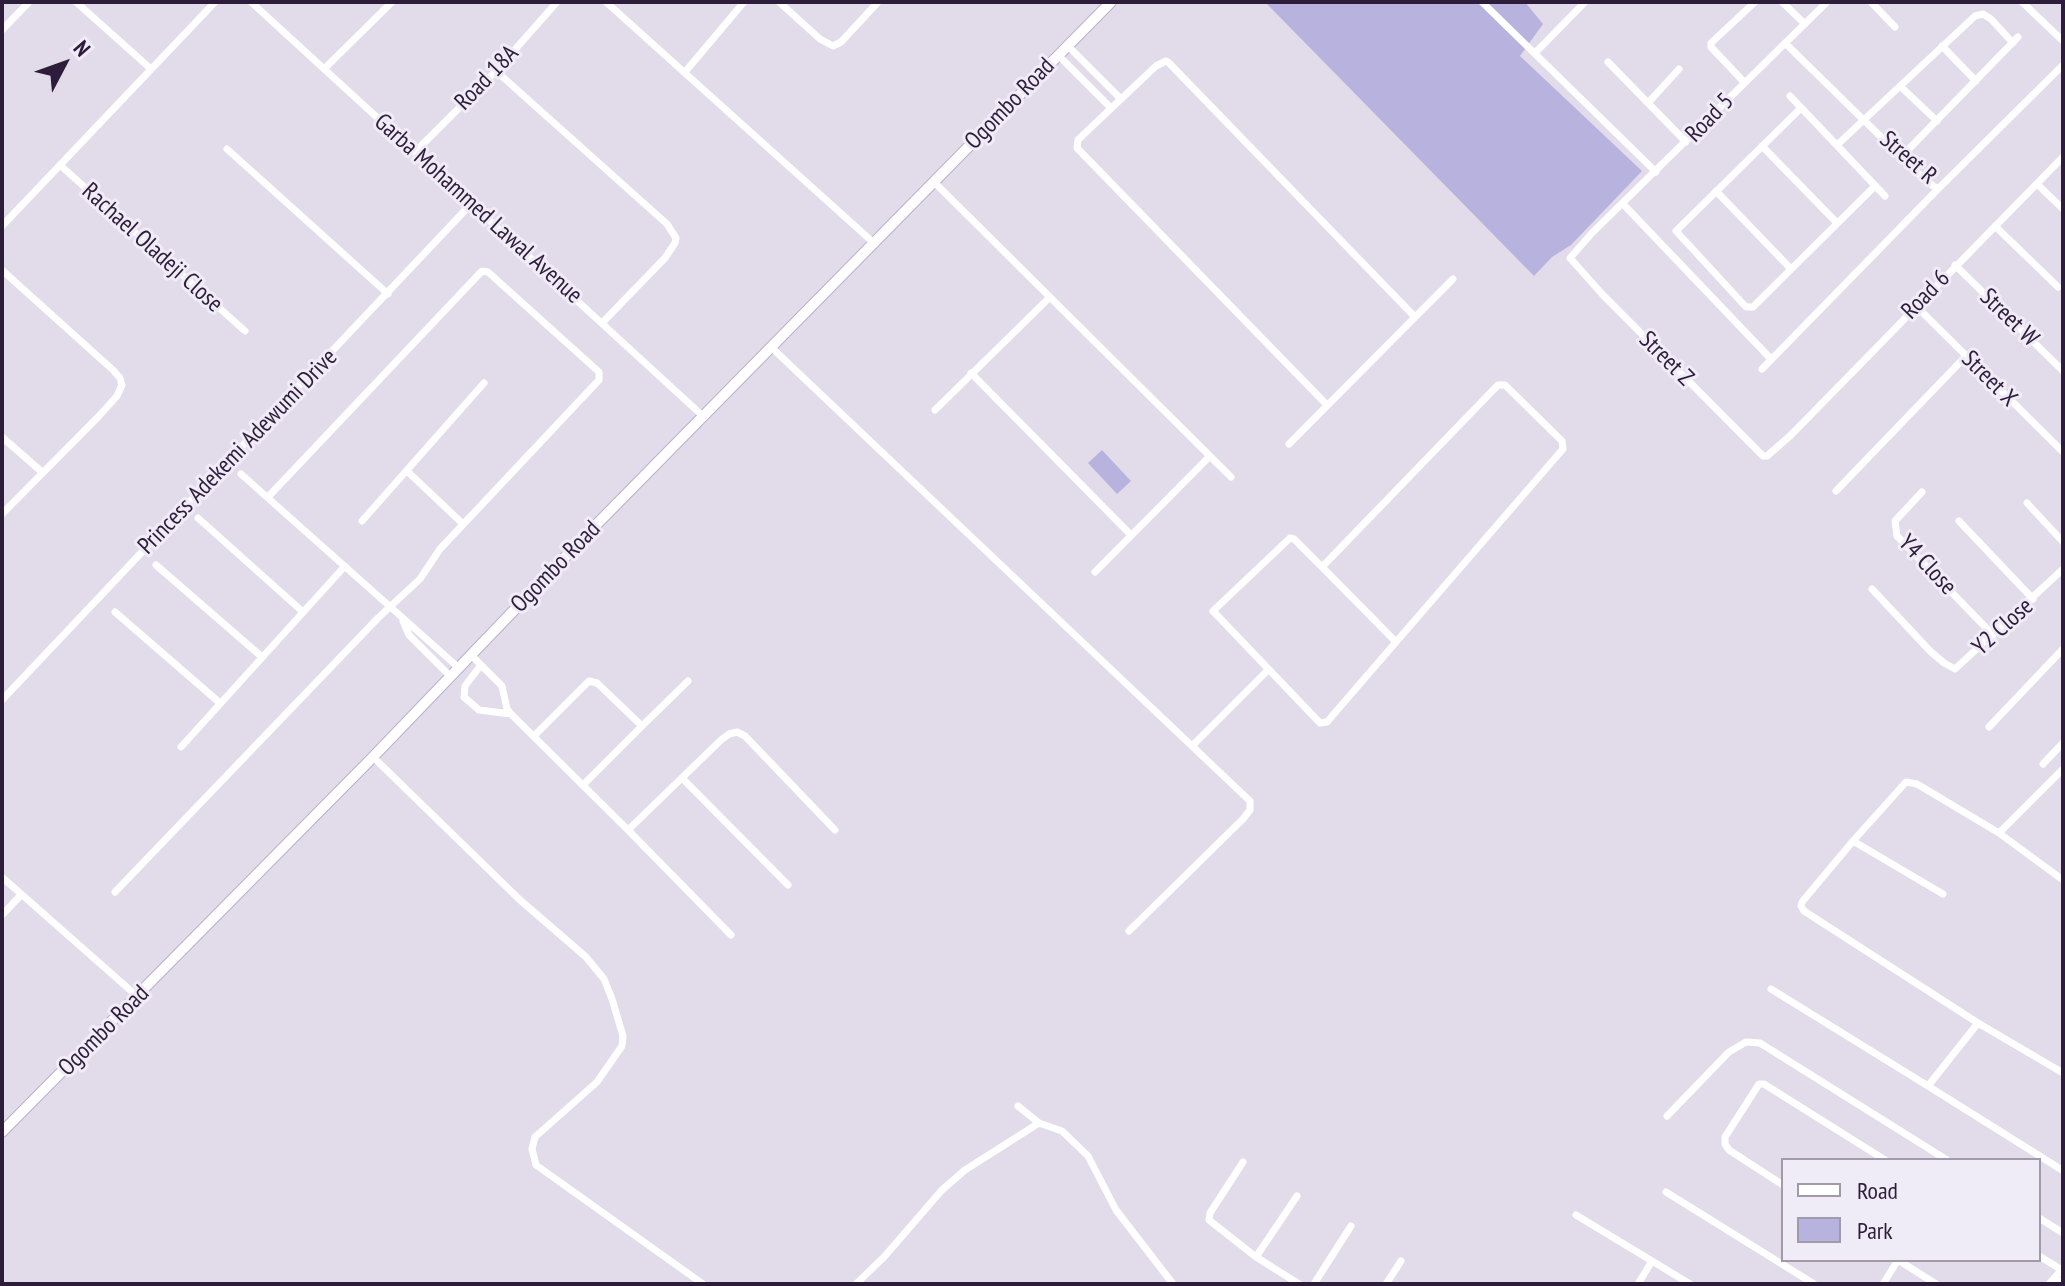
<!DOCTYPE html>
<style>
body{margin:0}
#map{position:relative;width:2065px;height:1286px;overflow:hidden;background:#e2dcea;font-family:"PT Sans Narrow",sans-serif}
canvas{display:block}
.frame{position:absolute;inset:0;border:4px solid #2e1d3a;pointer-events:none}
.legend{position:absolute;left:1781px;top:1158px;width:260px;height:104px;box-sizing:border-box;background:#f0ecf7;border:2px solid #a299ab;margin:0;padding:10px 14px;list-style:none;font-size:24px;color:#2e1d3a}
.legend li{display:flex;align-items:center;gap:16px;height:40px}
.legend b{width:40px;border:2px solid #a299ab}
.north{position:absolute;left:24px;top:24px;width:80px;height:80px;-webkit-text-stroke:6px #f0ecf7;paint-order:stroke;rotate:49deg;font-size:22px;font-weight:700;line-height:32px;text-align:center;color:#2e1d3a}
.north::after{content:'';display:block;margin:auto;width:28px;height:36px;background:#2e1d3a;clip-path:polygon(50% 0,100% 100%,50% 72%,0 100%)}
</style>
<div id="map">
<canvas width="2065" height="1286"></canvas>
<div class="frame"></div>
<ul class="legend">
<li><b style="height:10px;background:#fff"></b>Road</li>
<li><b style="height:22px;background:#b7b2de"></b>Park</li>
</ul>
<div class="north">N</div>
</div>
<script>
const ctx = document.querySelector('canvas').getContext('2d');
ctx.lineJoin = 'round';
function fillPath(path, color) { ctx.fillStyle = color; ctx.fill(path, 'evenodd'); }
const poly = rows => new Path2D(rows.map(r => 'M' + r).join(''));
function stroke(path, color, width, dash) { ctx.strokeStyle = color; ctx.lineWidth = width; ctx.lineCap = dash ? 'butt' : 'round'; ctx.setLineDash(dash || []); ctx.stroke(path); }
function label(font, color, halo, rows, align = 'center') {
  ctx.font = font + ' "PT Sans Narrow",sans-serif'; ctx.lineWidth = 6; ctx.setLineDash([]); ctx.textBaseline = 'middle'; ctx.strokeStyle = halo; ctx.fillStyle = color; for (const [text, x, y, turn = 0] of rows) {
    ctx.save(); ctx.translate(x, y); ctx.rotate((+turn || 0) * Math.PI / 180); ctx.textAlign = isNaN(turn) ? turn : align; if (halo) ctx.strokeText(text, 0, 0); ctx.fillText(text, 0, 0); ctx.restore();
  }
}
const green = poly([
 [1265,2,1525,2,1543,24,1520,56,1642,171,1571,245,1552,257,1534,276],
 [1102,450,1131,481,1117,494,1088,463]
]);
const minor = poly([
 [76,2,151,69],
 [251,2,704,417],
 [606,2,875,244],
 [779,2,820,39,833,46,841,42,878,2],
 [1482,2,1656,172],
 [1782,2,1805,24],
 [1827,2,1592,233,1570,258,1602,294,1763,456,1767,456,1791,435,2063,157],
 [1871,2,1895,27],
 [2022,2,2063,41],
 [2,30,29,2],
 [1785,43,1926,181,1938,189,2063,65],
 [1067,45,1121,99],
 [1942,46,1976,81],
 [1535,53,1585,2],
 [1058,55,1111,108],
 [1608,62,1686,142],
 [324,69,392,2],
 [496,71,667,224,676,238,675,243,665,258,603,322],
 [685,72,744,2],
 [1744,82,1711,47,1711,43,1755,2],
 [1900,86,1937,121],
 [1790,96,1885,196],
 [1648,103,1679,69],
 [1801,108,1676,231,1746,307,1753,307,1875,186],
 [1837,145,1975,16,1983,14,1991,19,2013,43],
 [1762,146,1837,223],
 [227,149,388,294],
 [415,152,496,71,557,2],
 [1902,156,2018,37],
 [60,165,245,331],
 [934,182,1231,477],
 [2037,184,2063,209],
 [1716,191,1791,269],
 [1623,204,1771,359],
 [2,226,215,2],
 [1995,226,2058,287],
 [1955,265,2063,371],
 [2,270,113,370,120,378,122,385,117,396,99,416,2,514],
 [1915,305,2063,452],
 [772,348,1250,801,1250,810,1243,819,1129,931],
 [1762,369,1938,189],
 [971,373,1131,535],
 [1326,404,1077,148,1078,140,1084,134,1156,66,1166,61,1169,63,1414,316],
 [935,410,1050,297],
 [2,437,42,472],
 [1289,444,1453,279],
 [407,471,463,524],
 [241,474,459,668],
 [1836,491,1966,356],
 [1922,492,1895,521,1897,536,1993,635],
 [2027,503,2063,542],
 [198,518,303,612],
 [362,521,484,383],
 [1959,521,2033,599],
 [156,565,262,657],
 [1322,567,1498,385,1505,385,1562,441,1563,449,1396,642,1327,722,1320,723,1213,611,1290,538,1294,539,1322,567,1396,642],
 [1095,572,1210,456],
 [1872,589,1930,651,1944,663,1955,669,2063,569],
 [115,612,220,703],
 [403,621,409,635,451,677],
 [472,656,502,686,507,709,511,714,628,830,721,740,729,734,737,732,745,736,835,830],
 [481,665,465,686,464,697,479,710,511,714],
 [2,700,472,203],
 [642,726,688,681],
 [1989,727,2063,649],
 [534,736,589,681,597,683,642,726,583,785],
 [1192,746,1268,670],
 [181,747,345,566],
 [373,757,520,900,586,957,604,979,612,999,623,1036,622,1046,597,1082,535,1137,532,1149,536,1165,703,1284],
 [2043,764,2063,743],
 [2063,769,1999,833,2063,880],
 [682,778,788,885],
 [628,830,731,935],
 [1999,833,1917,784,1906,782,1853,841,1802,902,1801,906,1804,911,1978,1023,2063,1073],
 [1853,841,1943,894],
 [2,877,138,997],
 [115,892,378,618,420,579,440,549,599,380,599,372,488,272,482,271,268,497],
 [2,915,21,895],
 [1771,989,1928,1086],
 [1978,1023,1928,1086,2062,1170],
 [1018,1106,1039,1123,1062,1131,1088,1156,1116,1210,1173,1284],
 [1667,1116,1729,1052,1746,1042,1760,1043,1947,1160],
 [1243,1162,1210,1213,1209,1220,1256,1257],
 [1783,1185,1729,1150,1725,1144,1725,1137,1759,1084,1764,1084,1885,1160],
 [1666,1192,1814,1284],
 [1297,1196,1256,1257,1299,1284],
 [1576,1215,1690,1284],
 [2039,1218,2063,1233],
 [2039,1256,2062,1270],
 [856,1284,884,1257,942,1190,965,1170,1039,1123],
 [1314,1284,1351,1226],
 [1386,1284,1401,1261],
 [1638,1284,1652,1261],
 [1883,1284,1898,1260,1936,1284],
 [2049,1284,2063,1268],
 [2053,1284,2063,1280]
]);
const secondary = poly([
 [2,1132,373,757,594,527,1111,2]
]);
const streetNames = [
 ["Road 18A",487,78,-46],
 ["Ogombo Road",1010,104,-46],
 ["Road 5",1710,118,-46],
 ["Street R",1908,158,41],
 ["Garba Mohammed Lawal Avenue",478,209,42],
 ["Rachael Oladeji Close",152,248,42],
 ["Road 6",1926,295,-46],
 ["Street W",2009,318,44],
 ["Street Z",1666,359,45],
 ["Street X",1989,379,45],
 ["Princess Adekemi Adewumi Drive",238,452,-46],
 ["Y4 Close",1927,565,47],
 ["Ogombo Road",556,567,-46],
 ["Y2 Close",2003,627,-42],
 ["Ogombo Road",104,1031,-45]
];
fillPath(green, '#b7b2de');
stroke(secondary, '#bcafcb', 12);
stroke(minor, '#fff', 7);
stroke(secondary, '#fff', 10);
label('24px', '#2e1d3a', '#f0ecf7', streetNames);
</script>
